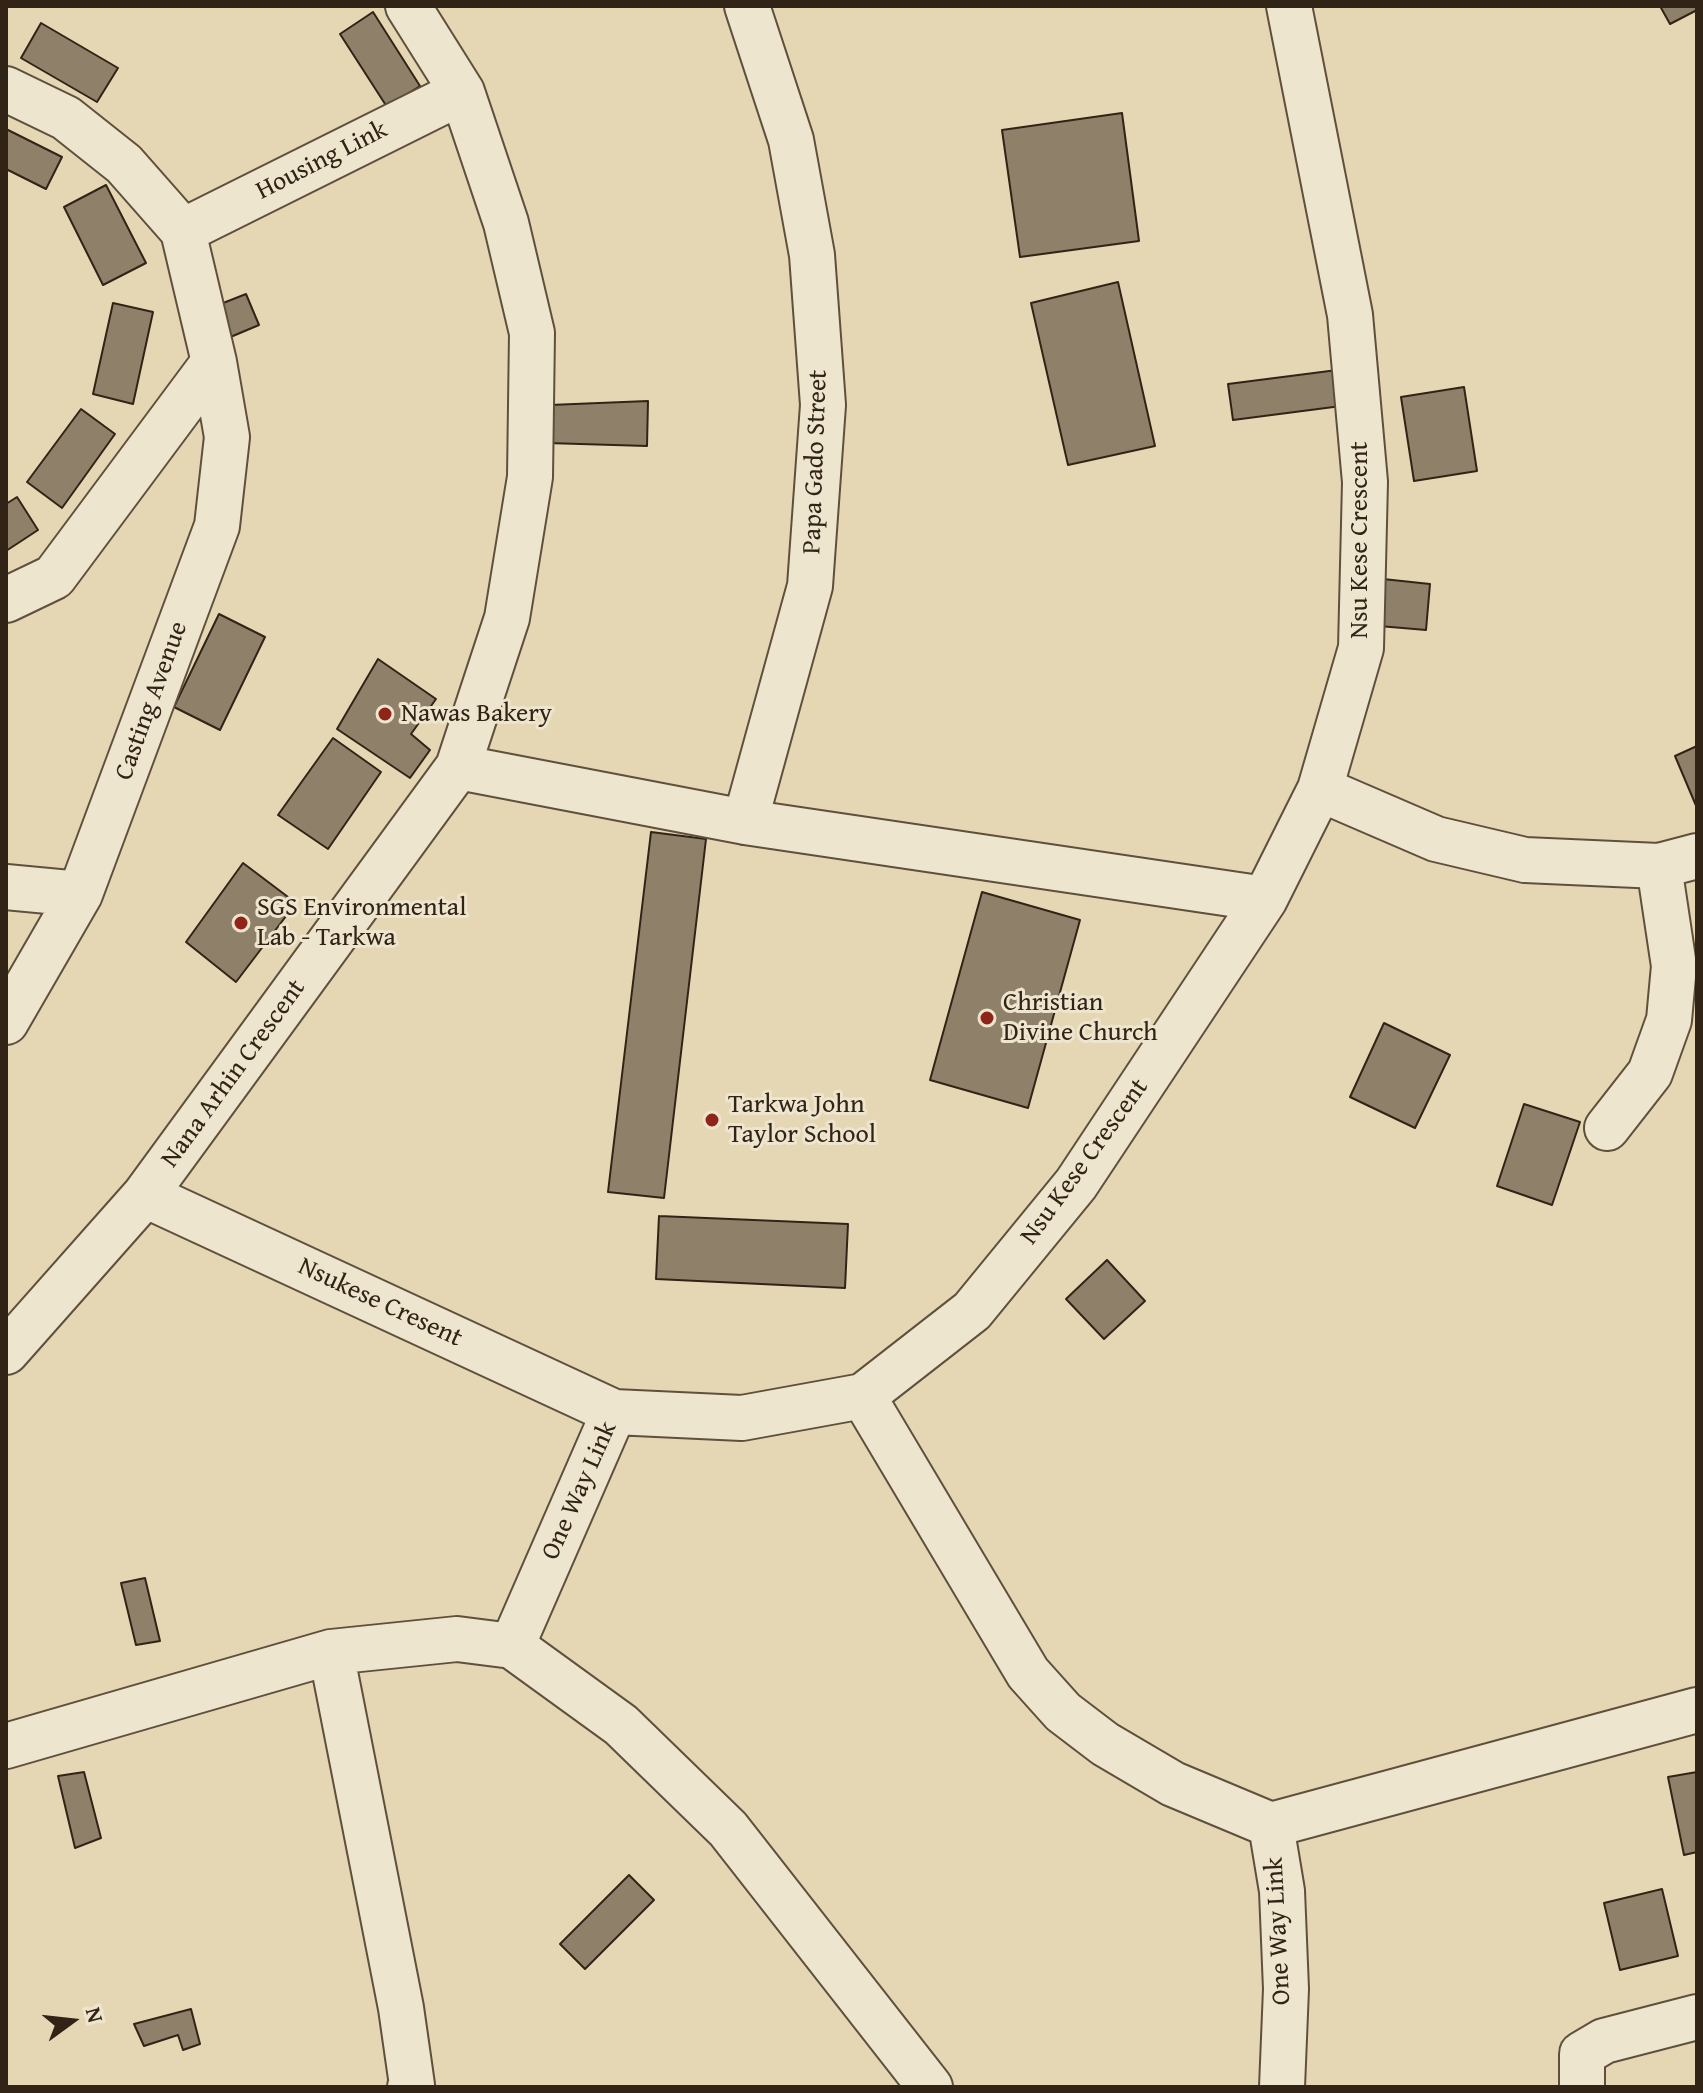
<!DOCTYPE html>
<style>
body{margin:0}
#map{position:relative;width:1703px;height:2093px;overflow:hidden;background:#e5d7b4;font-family:"Gentium Book Plus",serif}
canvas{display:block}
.frame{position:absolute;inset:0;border:8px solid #322317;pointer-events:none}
.north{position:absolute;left:32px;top:1981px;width:80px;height:80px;-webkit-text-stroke:6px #eee5ce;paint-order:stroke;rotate:75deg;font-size:22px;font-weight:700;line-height:32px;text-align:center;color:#322317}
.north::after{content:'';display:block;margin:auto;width:28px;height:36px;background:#322317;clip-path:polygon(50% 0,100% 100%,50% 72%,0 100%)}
</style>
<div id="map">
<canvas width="1703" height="2093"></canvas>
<div class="frame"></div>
<div class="north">N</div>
</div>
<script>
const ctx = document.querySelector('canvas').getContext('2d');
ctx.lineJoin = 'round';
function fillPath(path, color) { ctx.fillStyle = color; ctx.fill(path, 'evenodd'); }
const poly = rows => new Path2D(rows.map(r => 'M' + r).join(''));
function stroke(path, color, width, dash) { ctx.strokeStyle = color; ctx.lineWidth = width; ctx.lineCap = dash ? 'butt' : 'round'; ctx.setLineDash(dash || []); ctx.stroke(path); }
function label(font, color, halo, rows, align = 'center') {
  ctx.font = font + ' "Gentium Book Plus",serif'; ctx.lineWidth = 6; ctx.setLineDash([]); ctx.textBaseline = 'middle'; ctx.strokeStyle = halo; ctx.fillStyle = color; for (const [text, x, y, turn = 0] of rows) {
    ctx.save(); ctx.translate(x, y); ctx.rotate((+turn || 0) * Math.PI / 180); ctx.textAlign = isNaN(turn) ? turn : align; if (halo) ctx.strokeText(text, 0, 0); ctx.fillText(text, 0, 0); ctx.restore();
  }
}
const building = poly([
 [1660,6,1697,6,1697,10,1670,24,1660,6],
 [373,12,420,86,387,107,340,34,373,12],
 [41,23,118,68,97,102,21,58,41,23],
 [1122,113,1139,241,1020,257,1002,130,1122,113],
 [6,129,62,157,46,189,6,169,6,129],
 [106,185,146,263,103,285,64,207,106,185],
 [1118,282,1155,446,1068,465,1031,303,1118,282],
 [246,294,259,325,221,341,208,309,246,294],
 [113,303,153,312,133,404,93,394,113,303],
 [1345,369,1349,405,1233,420,1228,384,1345,369],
 [1464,387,1477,471,1414,481,1401,397,1464,387],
 [648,401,647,446,547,443,550,405,648,401],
 [81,409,115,434,62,508,27,482,81,409],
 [17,497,38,530,6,551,6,504,17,497],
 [1383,579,1430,584,1426,630,1379,626,1383,579],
 [219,614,265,637,220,730,174,707,219,614],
 [378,659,436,699,411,734,430,750,410,778,337,729,378,659],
 [333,738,381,772,328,849,278,815,333,738],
 [1697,746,1697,808,1675,756,1697,746],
 [651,832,706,839,664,1198,608,1192,651,832],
 [243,863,296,903,236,982,186,942,243,863],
 [982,892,1080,920,1028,1108,930,1080,982,892],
 [1384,1023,1450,1055,1415,1128,1350,1097,1384,1023],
 [1524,1104,1580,1122,1552,1205,1497,1186,1524,1104],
 [659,1216,848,1224,845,1288,656,1279,659,1216],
 [1107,1260,1145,1301,1104,1339,1066,1299,1107,1260],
 [145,1578,160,1641,136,1645,121,1583,145,1578],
 [84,1772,101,1838,75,1848,58,1776,84,1772],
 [1697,1772,1697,1852,1684,1855,1668,1777,1697,1772],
 [629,1875,654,1900,585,1969,560,1944,629,1875],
 [1662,1889,1678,1956,1620,1970,1604,1903,1662,1889],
 [191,2009,200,2044,183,2050,178,2035,144,2046,134,2024,191,2009]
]);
const minor = poly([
 [6,89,66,118,124,164,183,231,214,362,54,577,6,600],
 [183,231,462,92],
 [458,767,745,822,1265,899],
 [1320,789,1436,839,1525,860,1659,866,1697,856],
 [745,822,810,586,823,405,812,255,791,140,747,6],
 [6,887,80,894],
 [6,1022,80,894,217,526,227,437,214,362],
 [1607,1128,1650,1073,1669,1020,1674,966,1659,866],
 [145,1195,614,1412,742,1418,863,1396,1028,1673,1063,1712,1105,1744,1173,1784,1271,1825,1282,1891,1286,1989,1282,2087],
 [6,1352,145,1195,458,767,507,618,530,477,532,333,506,223,462,92,408,6],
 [863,1396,972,1311,1076,1184,1265,899,1320,789,1361,648,1365,482,1350,315,1289,6],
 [512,1646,614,1412],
 [331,1652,401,2008,412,2085,410,2087],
 [6,1746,331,1652,457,1639,512,1646,621,1725,728,1829,930,2087],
 [1271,1825,1697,1710],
 [1582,2087,1582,2054,1604,2041,1697,2017]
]);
const markers = [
 [385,714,8,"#8f2418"],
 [241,923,8,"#8f2418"],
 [987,1018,8,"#8f2418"],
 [712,1120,8,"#8f2418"]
];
const streetNames = [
 ["Housing Link",322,161,-27],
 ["Papa Gado Street",816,462,-88],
 ["Nsu Kese Crescent",1360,540,-90],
 ["Casting Avenue",152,701,-70],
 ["Nana Arhin Crescent",234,1074,-54],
 ["Nsu Kese Crescent",1085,1162,-54],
 ["Nsukese Cresent",380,1303,25],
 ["One Way Link",580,1491,-66],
 ["One Way Link",1279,1931,-93]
];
const poiNames = [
 ["Nawas Bakery",401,714],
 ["SGS Environmental",257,908],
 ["Lab - Tarkwa",257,938],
 ["Christian",1003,1003],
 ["Divine Church",1003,1033],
 ["Tarkwa John",728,1105],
 ["Taylor School",728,1135]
];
fillPath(building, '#8f8169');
stroke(building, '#322317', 2);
stroke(minor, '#5f503e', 48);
stroke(minor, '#eee5ce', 44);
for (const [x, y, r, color] of markers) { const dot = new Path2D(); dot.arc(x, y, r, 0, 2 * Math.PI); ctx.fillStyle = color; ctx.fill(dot); stroke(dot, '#eee5ce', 3); }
label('26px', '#322317', '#eee5ce', streetNames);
label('26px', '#322317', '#eee5ce', poiNames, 'left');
</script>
